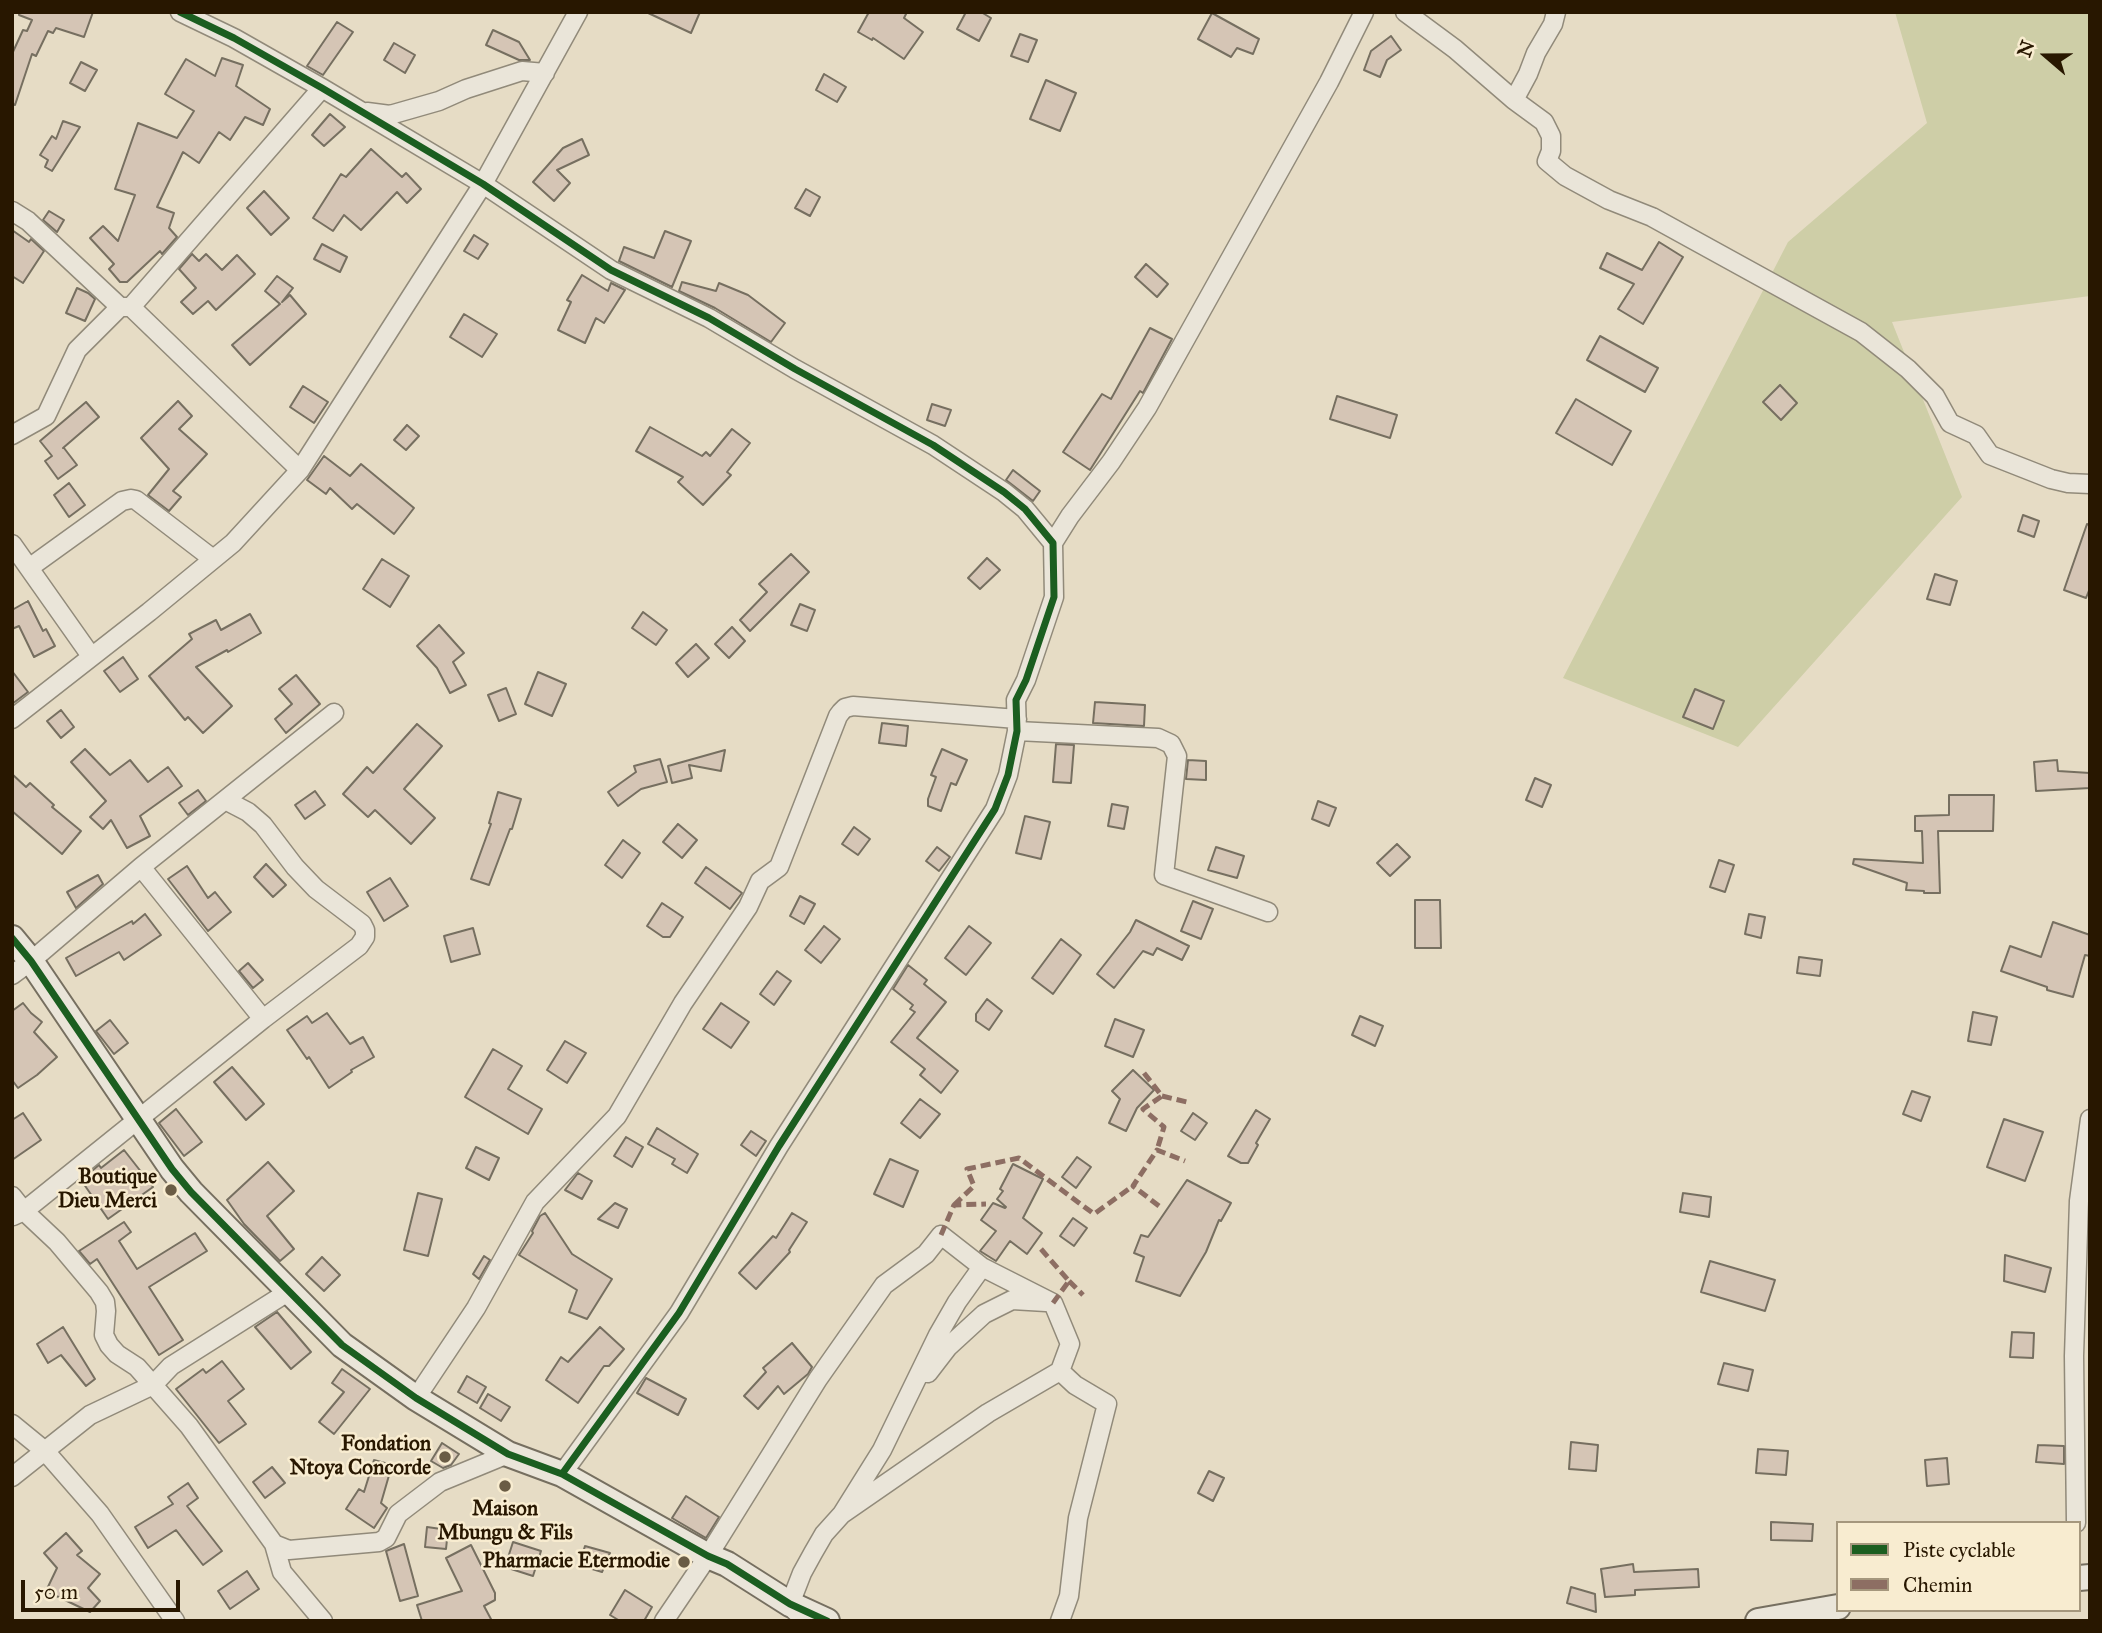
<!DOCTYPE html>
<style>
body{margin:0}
#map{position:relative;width:2102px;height:1633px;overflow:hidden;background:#e6dcc5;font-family:"IM FELL Great Primer",serif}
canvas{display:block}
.frame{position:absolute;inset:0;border:14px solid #281700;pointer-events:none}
.legend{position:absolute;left:1836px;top:1521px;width:245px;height:91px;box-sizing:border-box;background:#f8ecd0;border:2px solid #a5977d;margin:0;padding:9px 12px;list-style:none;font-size:21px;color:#281700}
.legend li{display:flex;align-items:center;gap:14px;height:35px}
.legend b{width:35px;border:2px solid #a5977d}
.north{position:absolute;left:2011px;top:21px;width:70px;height:70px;-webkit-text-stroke:5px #f8ecd0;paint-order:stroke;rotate:290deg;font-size:19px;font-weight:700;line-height:28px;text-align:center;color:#281700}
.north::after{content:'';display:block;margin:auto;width:24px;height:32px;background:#281700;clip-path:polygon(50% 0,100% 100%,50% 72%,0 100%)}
.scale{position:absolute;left:21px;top:1580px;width:159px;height:32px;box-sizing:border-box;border:4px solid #281700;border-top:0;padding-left:9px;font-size:21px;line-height:24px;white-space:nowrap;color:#281700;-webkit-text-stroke:5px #f8ecd0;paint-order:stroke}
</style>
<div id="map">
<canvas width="2102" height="1633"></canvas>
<div class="frame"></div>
<ul class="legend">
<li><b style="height:9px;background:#1b5e20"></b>Piste cyclable</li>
<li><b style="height:9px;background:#8d6e63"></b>Chemin</li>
</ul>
<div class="north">N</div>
<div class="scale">50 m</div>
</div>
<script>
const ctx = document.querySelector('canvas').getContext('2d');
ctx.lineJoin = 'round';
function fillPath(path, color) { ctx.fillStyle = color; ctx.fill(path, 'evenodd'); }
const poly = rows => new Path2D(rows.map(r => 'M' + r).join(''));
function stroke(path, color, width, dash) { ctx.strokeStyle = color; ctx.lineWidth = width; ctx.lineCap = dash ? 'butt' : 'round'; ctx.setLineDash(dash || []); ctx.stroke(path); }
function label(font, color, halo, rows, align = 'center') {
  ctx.font = font + ' "IM FELL Great Primer",serif'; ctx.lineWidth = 5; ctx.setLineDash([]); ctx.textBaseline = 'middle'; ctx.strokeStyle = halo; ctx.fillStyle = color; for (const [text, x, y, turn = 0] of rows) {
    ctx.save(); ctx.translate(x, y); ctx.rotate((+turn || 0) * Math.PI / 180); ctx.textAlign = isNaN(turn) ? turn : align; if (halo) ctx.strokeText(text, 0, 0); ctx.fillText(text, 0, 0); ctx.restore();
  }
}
const green = poly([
 [1895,12,2090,12,2090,296,1892,322,1962,497,1738,747,1563,678,1788,242,1927,123]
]);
const building = poly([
 [19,12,93,12,84,37,56,28,53,33,48,31,36,56,32,54,15,105,12,104,12,54,23,30,27,31,32,20,19,15,19,12],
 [646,12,700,12,691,33,646,12],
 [869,12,907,12,904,18,923,32,904,59,873,38,872,40,858,32,869,12],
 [966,12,981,12,991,18,979,41,957,29,966,12],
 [1212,13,1259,39,1253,54,1237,48,1231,57,1198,39,1212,13],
 [337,22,353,32,323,75,307,66,337,22],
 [493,30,519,42,530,60,519,60,486,45,493,30],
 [1020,34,1037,40,1028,62,1011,56,1020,34],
 [1391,36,1401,50,1387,60,1380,77,1364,70,1371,51,1391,36],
 [394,43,415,55,405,73,384,60,394,43],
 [222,58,243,65,236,86,270,109,263,125,245,117,230,140,219,132,199,163,183,152,157,207,174,213,169,228,177,237,162,254,160,251,127,282,120,282,109,269,114,264,90,238,103,226,118,241,135,195,115,189,138,123,177,138,194,111,165,94,186,59,215,76,222,58],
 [81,62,97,70,85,91,70,83,81,62],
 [824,74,846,87,837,102,816,90,824,74],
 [1046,80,1076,93,1060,131,1030,119,1046,80],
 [330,114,345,127,324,146,312,135,330,114],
 [63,121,80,127,52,171,45,167,48,160,40,155,52,136,56,139,63,121],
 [582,139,589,155,557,170,570,183,554,201,533,182,563,148,582,139],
 [371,149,402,177,406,173,421,189,407,203,397,192,361,230,344,215,333,231,313,218,341,174,346,177,371,149],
 [806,189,820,197,810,216,795,208,806,189],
 [264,191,289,218,271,235,247,208,264,191],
 [49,211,64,220,57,232,43,220,49,211],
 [12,230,29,242,31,239,44,251,23,283,12,276,12,230],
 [665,231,691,241,672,287,619,261,624,247,654,258,665,231],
 [474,235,488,244,478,259,464,251,474,235],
 [1659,242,1683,257,1643,324,1618,309,1634,284,1600,268,1607,253,1642,270,1659,242],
 [322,244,347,257,340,272,314,259,322,244],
 [192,254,199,261,206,254,222,270,237,255,255,274,216,310,208,301,193,314,181,302,196,288,179,269,192,254],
 [1146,264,1168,284,1157,297,1135,277,1146,264],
 [582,275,608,291,611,283,625,290,604,323,596,318,585,343,558,330,571,302,567,300,582,275],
 [277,276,293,288,282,302,290,295,306,314,250,365,232,345,280,304,265,291,277,276],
 [682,282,716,291,719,283,748,295,785,323,771,342,715,308,679,291,682,282],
 [77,288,88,293,95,299,85,321,66,313,77,288],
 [464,314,497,334,482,357,450,337,464,314],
 [1150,328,1172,339,1143,393,1140,391,1090,470,1063,452,1102,394,1111,399,1150,328],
 [1600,336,1658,368,1645,392,1587,360,1600,336],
 [1780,385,1797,403,1781,420,1763,402,1780,385],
 [303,386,328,402,314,423,290,407,303,386],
 [1337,396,1397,415,1390,438,1330,419,1337,396],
 [1576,399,1631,431,1612,465,1556,433,1576,399],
 [178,401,192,416,179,429,207,454,173,491,181,497,169,511,148,495,169,469,141,438,178,401],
 [86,402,99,417,63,448,64,448,77,465,58,479,45,461,52,456,40,441,86,402],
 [932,404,951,410,945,426,927,420,932,404],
 [407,425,419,436,406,450,394,440,407,425],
 [650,427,702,456,706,452,710,456,732,429,750,443,727,472,731,475,703,505,678,482,683,477,636,451,650,427],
 [324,456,350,476,361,464,414,508,394,534,357,504,352,509,330,488,326,494,307,480,324,456],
 [1013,470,1040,491,1033,501,1006,480,1013,470],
 [69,483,85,505,69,517,54,495,69,483],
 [2023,515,2039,521,2034,537,2018,531,2023,515],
 [2087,524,2090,525,2090,588,2086,598,2064,590,2087,524],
 [791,554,809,572,750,631,740,620,767,592,759,584,791,554],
 [987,558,1000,570,980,589,968,578,987,558],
 [382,559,409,576,390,607,363,589,382,559],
 [1935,574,1957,581,1950,605,1927,599,1935,574],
 [28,601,43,631,46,629,55,646,34,657,19,626,12,629,12,610,28,601],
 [800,604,815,610,807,631,791,625,800,604],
 [643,612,667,630,656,645,632,628,643,612],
 [250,614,261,633,228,652,227,650,196,667,232,706,203,733,188,717,185,720,149,676,192,639,189,634,216,620,221,630,250,614],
 [439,625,464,653,453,662,466,685,450,693,437,668,417,646,439,625],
 [732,627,745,641,729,658,715,644,732,627],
 [696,644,709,658,688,677,676,663,696,644],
 [123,657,138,679,120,692,104,671,123,657],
 [12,671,28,692,12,704,12,671],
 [538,672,566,684,552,716,525,704,538,672],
 [296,675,320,704,286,733,275,719,292,704,279,689,296,675],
 [506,688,516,714,499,721,488,695,506,688],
 [1695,689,1724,701,1713,729,1683,717,1695,689],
 [1095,702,1145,705,1144,726,1093,723,1095,702],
 [61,710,74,727,61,738,47,721,61,710],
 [882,723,908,726,906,746,879,743,882,723],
 [417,724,442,746,404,789,435,818,411,844,375,810,368,817,343,794,367,767,373,773,417,724],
 [1056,744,1074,745,1071,783,1053,782,1056,744],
 [85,749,110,775,130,760,148,782,168,767,182,786,140,816,150,836,127,848,111,820,103,829,90,817,106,801,71,762,85,749],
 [942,749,967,760,956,785,951,783,941,811,928,806,928,799,936,777,931,775,942,749],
 [725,750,721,771,689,765,692,778,672,783,668,766,725,750],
 [660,759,667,782,641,789,618,806,608,792,636,772,634,766,660,759],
 [1188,760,1206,761,1206,780,1186,779,1188,760],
 [2057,760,2058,771,2090,773,2090,788,2036,791,2034,762,2057,760],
 [12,774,26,787,30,783,54,805,52,807,81,831,62,854,12,811,12,774],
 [1535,778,1551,785,1542,807,1526,800,1535,778],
 [198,790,206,801,188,815,179,803,198,790],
 [315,791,325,805,305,819,295,805,315,791],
 [498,792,521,799,512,829,510,829,489,885,471,879,491,824,489,823,498,792],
 [1949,795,1994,795,1993,831,1938,831,1940,893,1924,893,1924,891,1906,890,1907,883,1853,864,1854,859,1923,863,1922,831,1915,831,1915,816,1949,815,1949,795],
 [1318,801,1336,808,1329,826,1312,819,1318,801],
 [1112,804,1128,807,1124,829,1108,826,1112,804],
 [1025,816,1050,822,1041,859,1016,853,1025,816],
 [678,824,697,840,682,858,663,842,678,824],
 [854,827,870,839,858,855,842,844,854,827],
 [623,840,640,853,622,878,605,865,623,840],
 [1397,844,1410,857,1390,876,1377,863,1397,844],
 [937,847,950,857,939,871,926,861,937,847],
 [1216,847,1244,856,1237,878,1208,870,1216,847],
 [1719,860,1734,865,1725,892,1710,887,1719,860],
 [266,864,286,885,273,897,254,877,266,864],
 [187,866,208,898,215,892,231,912,208,931,168,879,187,866],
 [706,867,742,893,730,909,695,883,706,867],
 [98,875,103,884,76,908,67,892,98,875],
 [390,878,408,906,384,921,367,892,390,878],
 [800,896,815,904,804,924,790,916,800,896],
 [1415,900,1440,900,1441,948,1415,948,1415,900],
 [1193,901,1213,909,1201,939,1181,931,1193,901],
 [662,903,683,917,670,937,663,937,647,926,662,903],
 [145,914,161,935,124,960,119,952,76,976,66,958,132,921,133,924,145,914],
 [1749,914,1765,917,1761,938,1745,934,1749,914],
 [1136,920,1189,946,1182,960,1157,948,1153,955,1143,951,1114,988,1097,974,1130,932,1136,920],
 [2053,922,2090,935,2090,956,2085,955,2073,997,2047,990,2047,987,2001,971,2010,946,2041,957,2053,922],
 [824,926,840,939,821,963,805,950,824,926],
 [969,926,991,943,966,975,945,958,969,926],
 [473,928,480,954,451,962,444,936,473,928],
 [1061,939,1081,955,1053,994,1032,978,1061,939],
 [1799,957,1822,960,1820,976,1797,973,1799,957],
 [248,963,263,980,253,988,239,971,248,963],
 [908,965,927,980,924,984,946,1002,917,1038,958,1071,941,1093,920,1075,925,1069,891,1042,915,1012,910,1009,913,1005,893,989,908,965],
 [777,971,791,981,774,1005,760,994,777,971],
 [987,999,1002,1011,989,1030,976,1021,976,1014,987,999],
 [23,1003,31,1013,42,1022,34,1032,57,1057,37,1075,18,1088,12,1080,12,1011,23,1003],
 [721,1003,749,1022,731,1048,703,1029,721,1003],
 [1973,1012,1997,1017,1991,1045,1968,1041,1973,1012],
 [327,1013,350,1044,363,1037,374,1057,351,1070,352,1072,329,1088,309,1057,307,1059,287,1030,307,1016,312,1023,327,1013],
 [1360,1016,1383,1026,1375,1046,1352,1035,1360,1016],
 [1115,1019,1144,1030,1133,1057,1105,1046,1115,1019],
 [110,1020,128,1043,114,1054,96,1031,110,1020],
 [565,1041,586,1053,567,1083,547,1070,565,1041],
 [493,1049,522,1066,508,1089,542,1109,528,1134,465,1097,493,1049],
 [232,1067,264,1104,246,1120,214,1082,232,1067],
 [1133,1070,1154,1090,1137,1108,1126,1131,1109,1123,1120,1099,1112,1091,1133,1070],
 [1912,1091,1930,1097,1921,1121,1903,1114,1912,1091],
 [920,1099,940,1114,920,1138,901,1123,920,1099],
 [176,1109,202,1142,184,1156,159,1123,176,1109],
 [1256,1110,1270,1119,1256,1143,1258,1145,1248,1163,1241,1163,1228,1156,1256,1110],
 [23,1113,41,1140,12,1160,12,1120,23,1113],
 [1193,1113,1207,1123,1195,1140,1181,1131,1193,1113],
 [2004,1119,2043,1132,2025,1181,1987,1167,2004,1119],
 [657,1128,698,1154,687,1173,672,1164,675,1159,648,1144,657,1128],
 [751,1131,766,1141,756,1156,741,1145,751,1131],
 [626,1137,643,1147,632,1167,614,1156,626,1137],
 [476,1147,499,1158,489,1180,466,1168,476,1147],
 [124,1150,153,1187,108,1219,81,1180,99,1165,101,1168,124,1150],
 [1077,1157,1091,1167,1076,1188,1062,1177,1077,1157],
 [890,1159,918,1171,903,1207,874,1194,890,1159],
 [268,1162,294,1191,267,1216,294,1249,280,1261,244,1224,227,1200,268,1162],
 [1013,1164,1043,1179,1023,1218,1042,1233,1027,1254,1010,1241,996,1261,980,1251,996,1231,981,1220,993,1203,1005,1208,1006,1207,997,1199,1003,1191,1000,1189,1013,1164],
 [578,1173,592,1181,582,1199,565,1190,578,1173],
 [1187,1180,1231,1203,1221,1221,1219,1220,1206,1252,1180,1296,1136,1281,1144,1257,1134,1253,1141,1235,1148,1237,1187,1180],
 [418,1193,442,1199,428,1256,404,1250,418,1193],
 [1683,1193,1711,1197,1709,1217,1680,1212,1683,1193],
 [615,1203,627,1209,618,1228,598,1219,615,1203],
 [545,1213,572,1254,612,1279,587,1319,569,1312,577,1290,519,1255,533,1233,532,1231,540,1216,545,1213],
 [792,1213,807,1222,789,1250,790,1252,756,1289,739,1273,773,1236,776,1238,792,1213],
 [1073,1218,1087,1228,1074,1246,1060,1236,1073,1218],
 [124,1222,131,1232,119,1241,137,1269,195,1233,207,1251,149,1287,183,1340,159,1355,97,1259,90,1264,79,1251,124,1222],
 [2005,1255,2051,1268,2045,1292,2004,1281,2005,1255],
 [484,1256,490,1260,479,1279,473,1274,484,1256],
 [322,1257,340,1275,324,1291,306,1274,322,1257],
 [1710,1261,1775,1280,1765,1311,1701,1292,1710,1261],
 [277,1312,311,1352,291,1369,255,1327,277,1312],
 [63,1327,95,1379,86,1386,61,1355,48,1363,37,1344,63,1327],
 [600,1327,624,1349,609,1366,604,1366,578,1403,546,1380,561,1357,568,1362,600,1327],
 [2012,1332,2034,1333,2033,1358,2010,1357,2012,1332],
 [792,1343,812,1367,808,1374,784,1394,778,1386,758,1409,744,1396,766,1372,763,1368,792,1343],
 [222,1361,244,1389,228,1401,246,1424,219,1443,176,1389,203,1369,206,1373,222,1361],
 [1724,1363,1753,1370,1748,1391,1718,1384,1724,1363],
 [342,1369,370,1389,334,1434,319,1422,344,1392,332,1383,342,1369],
 [467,1376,486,1387,477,1403,458,1392,467,1376],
 [646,1378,686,1399,678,1415,637,1393,646,1378],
 [488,1394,510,1407,501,1421,480,1408,488,1394],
 [1571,1442,1598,1445,1596,1471,1569,1469,1571,1442],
 [442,1443,459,1454,451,1465,443,1468,431,1461,442,1443],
 [2038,1445,2064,1446,2064,1464,2036,1462,2038,1445],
 [1758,1449,1788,1451,1786,1475,1756,1473,1758,1449],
 [1947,1458,1949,1484,1927,1486,1925,1460,1947,1458],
 [374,1460,392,1465,381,1503,387,1508,374,1528,346,1509,359,1489,364,1492,374,1460],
 [272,1467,285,1483,265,1498,253,1482,272,1467],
 [1209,1471,1224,1478,1213,1501,1198,1493,1209,1471],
 [188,1483,198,1498,187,1506,222,1551,203,1565,176,1530,148,1548,135,1527,173,1504,168,1497,188,1483],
 [686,1496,719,1517,706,1538,672,1518,686,1496],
 [1771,1522,1813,1524,1812,1541,1771,1540,1771,1522],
 [427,1527,448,1530,446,1549,425,1547,427,1527],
 [66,1533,82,1551,77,1555,100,1574,88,1588,100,1601,90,1612,46,1591,57,1568,44,1553,66,1533],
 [513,1542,541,1551,533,1576,505,1567,513,1542],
 [404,1544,418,1596,400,1601,386,1551,404,1544],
 [471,1545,495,1593,495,1600,484,1606,492,1621,422,1621,417,1605,462,1591,446,1558,471,1545],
 [585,1546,610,1553,602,1572,579,1565,585,1546],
 [1633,1564,1634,1572,1698,1569,1699,1587,1635,1590,1635,1595,1605,1597,1601,1569,1633,1564],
 [247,1571,259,1589,230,1609,218,1591,247,1571],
 [1571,1587,1595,1594,1596,1612,1567,1603,1571,1587],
 [625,1590,652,1607,644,1621,620,1621,610,1615,625,1590]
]);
const street = poly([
 [180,12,234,38,322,88,483,184,611,270,709,318,795,369,933,445,1004,492,1025,509,1053,543,1054,597,1026,680,1016,700,1017,731,1008,775,995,809,779,1146,679,1313,562,1474],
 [1405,12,1455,49,1514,100,1544,122,1551,136,1551,151,1547,161,1565,176,1609,200,1652,217,1861,332,1908,369,1935,396,1950,423,1976,435,1990,455,2051,479,2068,483,2090,484],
 [1514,100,1528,74,1536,53,1553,24,1556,12],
 [367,112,390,115,439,101,466,89,522,71,545,73],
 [12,211,28,221,120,307,131,307,300,470],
 [131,307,322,88],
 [12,435,46,416,77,350,120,307],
 [1053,543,1070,516,1111,462,1147,408,1329,82,1364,12],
 [12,544,91,656],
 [29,568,122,501,131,499,136,500,213,559],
 [12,719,149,612,233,543,300,470,483,184,578,12],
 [1017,731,1158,738,1171,744,1177,756,1164,875,1268,912],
 [141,867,263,1019],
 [12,975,31,961,141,867,334,713],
 [12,1196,24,1211,57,1242,99,1292,105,1302,106,1311,104,1335,109,1345,117,1354,137,1367,189,1426,274,1544,289,1550,379,1542,386,1538,398,1514,440,1482,508,1454],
 [13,1216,24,1211,263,1019,359,946,365,937,365,930,362,924,316,889,295,867,263,825,248,812,225,800],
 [928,1373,948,1347,984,1314,1012,1300,1046,1302],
 [416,1398,476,1308,535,1202,617,1116,683,1003,748,907,760,881,779,867,838,716,841,712,845,708,853,706,1017,719],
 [12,1424,45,1451,100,1514,175,1621],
 [12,1477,90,1415,153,1385,171,1366,288,1292],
 [842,1514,988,1413,1060,1371,1075,1385,1107,1404,1078,1518,1069,1596,1060,1621],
 [2076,1523,2074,1356,2079,1201,2090,1119],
 [274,1544,282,1572,323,1621],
 [796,1612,790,1604,802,1573,813,1553,824,1534,842,1514,882,1450,938,1335,957,1302,982,1267],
 [664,1621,708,1556,818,1379,884,1285,926,1254,941,1235,982,1267,1053,1303,1070,1344,1060,1371]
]);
const secondary = poly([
 [12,938,31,961,172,1169,191,1192,342,1345,416,1398,508,1454,562,1474,708,1556,727,1564,790,1604,827,1621],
 [2079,1578,2090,1577],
 [1758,1621,1838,1607]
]);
const quiet = poly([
 [1144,1073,1162,1096,1143,1109,1164,1127,1157,1150],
 [1162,1096,1187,1102],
 [954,1205,974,1186,967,1169,1019,1158,1094,1214,1133,1186],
 [1159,1206,1133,1186,1157,1150,1185,1161],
 [941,1235,954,1205,986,1204],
 [1041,1249,1069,1281,1053,1303],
 [1069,1281,1083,1295]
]);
const cycleway = poly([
 [180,12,234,38,322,88,483,184,611,270,709,318,795,369,933,445,1004,492,1025,509,1053,543,1054,597,1026,680,1016,700,1017,731,1008,775,995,809,779,1146,679,1313,562,1474],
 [12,938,31,961,172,1169,191,1192,342,1345,416,1398,508,1454,562,1474,708,1556,727,1564,790,1604,827,1621]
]);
const markers = [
 [171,1190,7,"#6a5c45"],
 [445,1457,7,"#6a5c45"],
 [505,1486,7,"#6a5c45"],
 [684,1562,7,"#6a5c45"]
];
const poiNames = [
 ["Boutique",157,1178],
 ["Dieu Merci",157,1202],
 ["Fondation",431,1445],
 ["Ntoya Concorde",431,1469],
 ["Maison",505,1510,"center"],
 ["Mbungu & Fils",505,1534,"center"],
 ["Pharmacie Etermodie",670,1562]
];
fillPath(green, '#cecea7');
fillPath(building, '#d5c5b5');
stroke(building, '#766f60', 2);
stroke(street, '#918a7a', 21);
stroke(secondary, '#766f60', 28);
stroke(street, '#eae5d9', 18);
stroke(secondary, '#eae5d9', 24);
stroke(quiet, '#8d6e63', 5, [10, 5]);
stroke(cycleway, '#1b5e20', 7);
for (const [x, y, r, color] of markers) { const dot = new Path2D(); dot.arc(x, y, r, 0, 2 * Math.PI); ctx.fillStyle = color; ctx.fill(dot); stroke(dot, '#f8ecd0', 2.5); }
label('bold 21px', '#281700', '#f8ecd0', poiNames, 'right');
</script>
